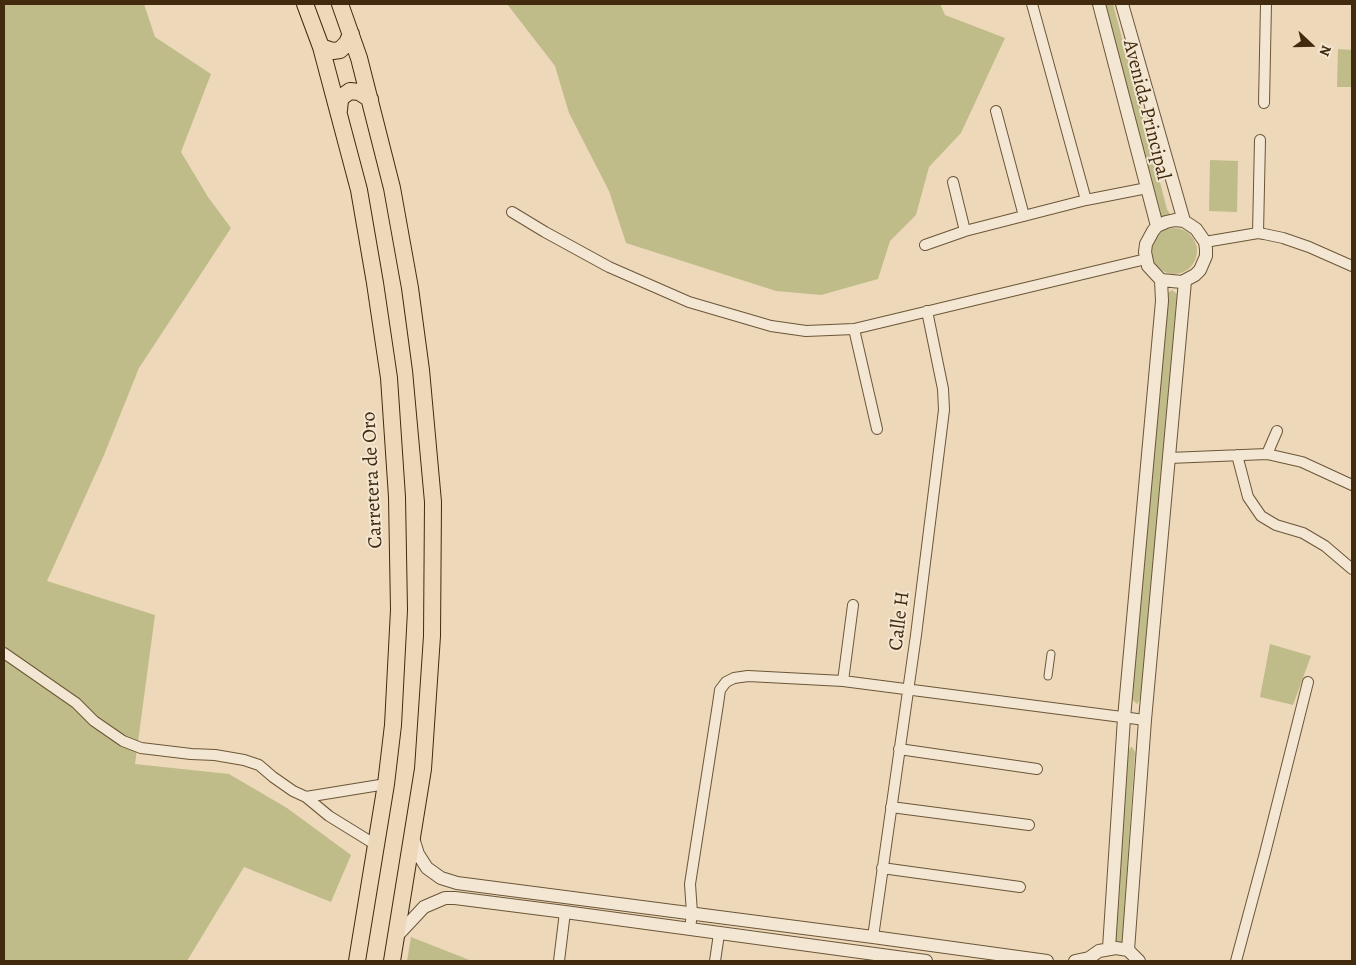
<!DOCTYPE html>
<style>
body{margin:0}
#map{position:relative;width:1356px;height:965px;overflow:hidden;background:#edd8b9;font-family:Alegreya,serif}
canvas{display:block}
.frame{position:absolute;inset:0;border:5px solid #412a0d;pointer-events:none}
.north{position:absolute;left:1286px;top:20px;width:50px;height:50px;-webkit-text-stroke:4px #f3e6d2;paint-order:stroke;rotate:111deg;font-size:14px;font-weight:700;line-height:20px;text-align:center;color:#412a0d}
.north::after{content:'';display:block;margin:auto;width:18px;height:22px;background:#412a0d;clip-path:polygon(50% 0,100% 100%,50% 72%,0 100%)}
</style>
<div id="map">
<canvas width="1356" height="965"></canvas>
<div class="frame"></div>
<div class="north">N</div>
</div>
<script>
const ctx = document.querySelector('canvas').getContext('2d');
ctx.lineJoin = 'round';
function fillPath(path, color) { ctx.fillStyle = color; ctx.fill(path, 'evenodd'); }
const poly = rows => new Path2D(rows.map(r => 'M' + r).join(''));
function stroke(path, color, width, dash) { ctx.strokeStyle = color; ctx.lineWidth = width; ctx.lineCap = dash ? 'butt' : 'round'; ctx.setLineDash(dash || []); ctx.stroke(path); }
function label(font, color, halo, rows, align = 'center') {
  ctx.font = font + ' Alegreya,serif'; ctx.lineWidth = 4; ctx.setLineDash([]); ctx.textBaseline = 'middle'; ctx.strokeStyle = halo; ctx.fillStyle = color; for (const [text, x, y, turn = 0] of rows) {
    ctx.save(); ctx.translate(x, y); ctx.rotate((+turn || 0) * Math.PI / 180); ctx.textAlign = isNaN(turn) ? turn : align; if (halo) ctx.strokeText(text, 0, 0); ctx.fillText(text, 0, 0); ctx.restore();
  }
}
const green = poly([
 [4,4,144,4,155,37,211,74,181,152,208,197,231,228,139,368,104,455,47,581,155,615,135,764,229,774,287,808,351,855,331,902,244,867,187,961,4,961],
 [507,4,940,4,945,15,1005,38,961,133,929,167,916,215,890,241,878,279,821,295,776,291,626,243,609,191,569,113,555,66],
 [1105,4,1113,4,1167,209,1171,216,1161,219,1160,210],
 [1338,49,1352,50,1352,87,1337,87],
 [1210,160,1238,161,1237,212,1209,211],
 '1151 251a23 23 0 1 1 46 0a23 23 0 1 1-46 0Z',
 [1172,290,1177,294,1141,698,1137,704,1132,699,1168,293],
 [1270,644,1311,656,1293,705,1260,697],
 [1132,747,1135,752,1122,944,1114,944,1128,753,1130,748],
 [411,937,439,948,472,961,407,961]
]);
const pedestrian = poly([
 [1048,676,1051,654]
]);
const minor = poly([
 [1032,4,1086,200],
 [1264,103,1266,4],
 [996,111,1024,216],
 [953,182,965,231],
 [512,212,545,232,609,267,689,302,771,326,806,331,854,329,1146,259],
 [1258,233,1260,140],
 [1205,242,1258,233,1264,234,1283,238,1309,247,1352,266],
 [925,245,965,231,1086,200,1147,188],
 [854,329,877,429],
 [1267,454,1277,431],
 [1237,455,1248,497,1261,516,1276,525,1303,533,1325,546,1352,569],
 [1169,458,1267,454,1302,462,1352,485],
 [4,653,76,703,94,721,123,741,141,748,191,754,215,755,244,760,259,765,273,777,293,791,306,797,329,816,376,845],
 [843,681,853,605],
 [899,749,1037,769],
 [306,797,386,784],
 [891,807,1029,825],
 [882,868,1020,887],
 [690,929,692,913,690,884,718,704,720,690,726,682,734,678,748,676,843,681,1145,720],
 [873,937,916,635,944,410,943,389,927,311],
 [559,961,565,912],
 [715,961,719,934],
 [1236,961,1265,853,1308,682]
]);
const tertiary = poly([
 [1099,4,1157,226],
 [1122,4,1184,221],
 [1175,220,1184,221,1196,229,1205,242,1206,249,1206,256,1200,270,1195,275,1182,282,1161,280,1148,266,1145,252,1146,244,1153,231,1157,226,1166,222,1175,220],
 [413,838,418,854,427,868,441,878,457,883,873,937,1047,961],
 [396,937,424,907,445,898,455,898,565,912,926,961],
 [1109,948,1124,718,1162,301,1161,280],
 [1128,950,1145,720,1185,281],
 [1075,961,1089,958],
 [1088,961,1089,958,1099,951,1116,948,1128,950,1139,961]
]);
const trunk = poly([
 [305,4,321,47,359,190,375,283,389,378,397,497,399,610,393,725,386,784,357,961],
 [340,4,359,58,392,188,410,288,421,370,433,502,432,636,423,769,392,961],
 [321,47,333,51,340,50,347,43,351,34],
 [339,110,340,100,343,96,350,91,359,92,370,99]
]);
const streetNames = [
 ["Avenida Principal",1146,110,76],
 ["Carretera de Oro",373,480,-93],
 ["Calle H",900,621,-83]
];
fillPath(green, '#c0bc8a');
stroke(pedestrian, '#6c5638', 9);
stroke(minor, '#6c5638', 12);
stroke(tertiary, '#6c5638', 14);
stroke(trunk, '#412a0d', 18);
stroke(pedestrian, '#f3e6d2', 7);
stroke(minor, '#f3e6d2', 10);
stroke(tertiary, '#f3e6d2', 12);
stroke(trunk, '#edd8b9', 16);
label('20px', '#412a0d', '#f3e6d2', streetNames);
</script>
